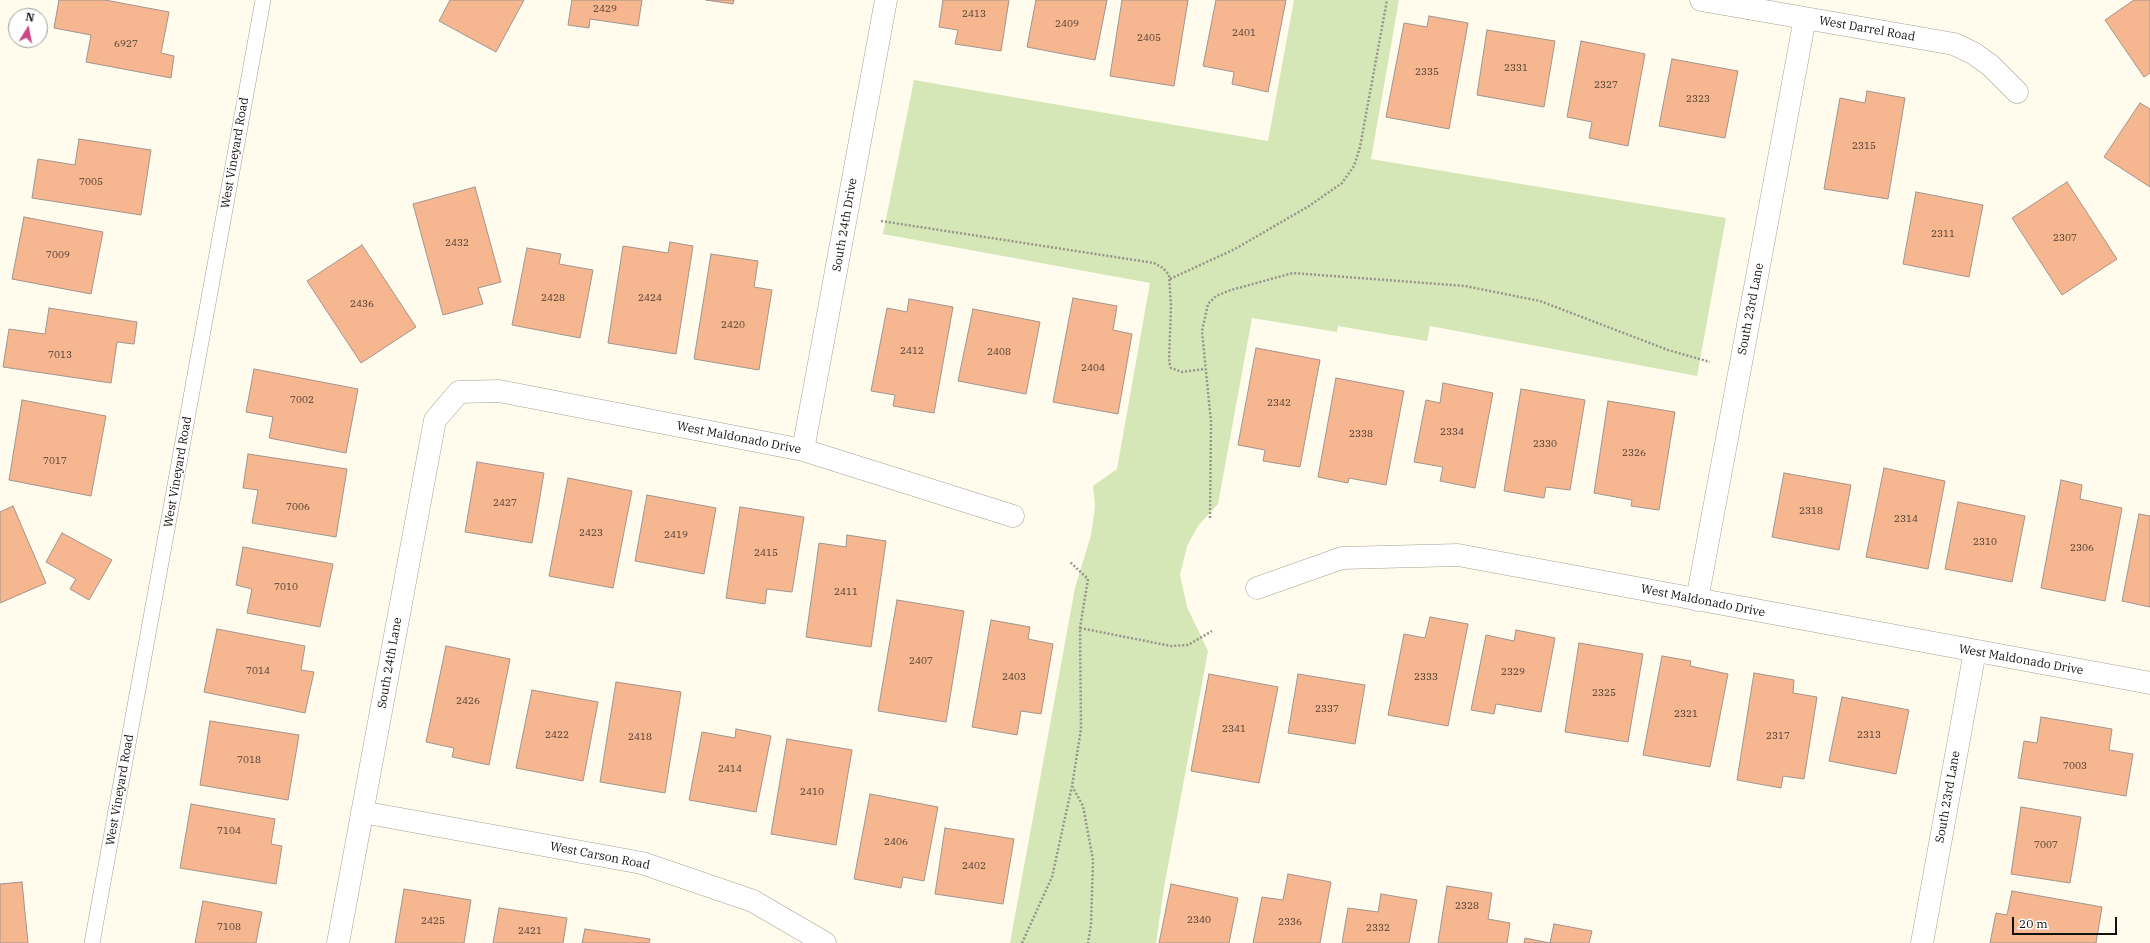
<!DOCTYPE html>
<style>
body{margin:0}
#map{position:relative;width:2150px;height:943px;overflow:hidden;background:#fffbed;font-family:"IBM Plex Serif",serif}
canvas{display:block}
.north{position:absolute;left:8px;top:8px;width:40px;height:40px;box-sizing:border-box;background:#fff;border:1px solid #a1a09e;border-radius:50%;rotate:10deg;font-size:11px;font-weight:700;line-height:16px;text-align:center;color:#13110d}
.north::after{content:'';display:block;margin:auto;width:14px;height:18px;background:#cd4687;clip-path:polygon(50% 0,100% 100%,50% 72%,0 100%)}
.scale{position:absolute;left:2012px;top:917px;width:105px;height:18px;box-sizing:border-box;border:2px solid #13110d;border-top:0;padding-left:5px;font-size:12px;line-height:14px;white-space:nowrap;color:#13110d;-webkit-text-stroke:3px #fff;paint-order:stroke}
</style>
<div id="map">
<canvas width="2150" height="943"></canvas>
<div class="north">N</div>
<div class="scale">20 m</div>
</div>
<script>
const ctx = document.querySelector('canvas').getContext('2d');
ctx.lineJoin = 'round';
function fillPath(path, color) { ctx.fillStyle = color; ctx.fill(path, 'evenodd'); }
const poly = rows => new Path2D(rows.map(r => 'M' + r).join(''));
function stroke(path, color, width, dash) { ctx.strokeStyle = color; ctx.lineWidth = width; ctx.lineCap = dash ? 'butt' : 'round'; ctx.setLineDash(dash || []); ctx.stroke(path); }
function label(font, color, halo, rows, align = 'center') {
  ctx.font = font + ' "IBM Plex Serif",serif'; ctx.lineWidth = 3; ctx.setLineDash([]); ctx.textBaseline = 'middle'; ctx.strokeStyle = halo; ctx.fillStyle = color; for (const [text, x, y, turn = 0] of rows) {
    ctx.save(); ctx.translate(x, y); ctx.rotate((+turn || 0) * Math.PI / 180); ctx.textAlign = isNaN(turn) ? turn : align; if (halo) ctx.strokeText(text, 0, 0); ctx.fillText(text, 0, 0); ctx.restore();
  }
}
const green = poly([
 [1294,0,1399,0,1371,159,1726,218,1697,376,1430,326,1427,341,1338,326,1337,332,1252,318,1218,504,1198,526,1187,546,1180,575,1187,607,1208,651,1164,887,1156,943,1010,943,1075,588,1091,535,1095,507,1093,486,1117,469,1150,283,883,234,914,80,1268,141]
]);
const building = poly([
 [59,0,105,0,169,12,161,53,174,56,171,78,86,62,91,35,54,28,59,0],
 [450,0,524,0,496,52,439,21,450,0],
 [572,0,642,0,638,26,590,19,589,28,568,25,572,0],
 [706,0,734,0,733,4,706,0],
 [943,0,1009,0,1001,51,955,44,958,30,939,27,943,0],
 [1036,0,1107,0,1095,60,1027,47,1036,0],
 [1122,0,1188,0,1174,86,1110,76,1122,0],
 [1216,0,1286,0,1268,92,1232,84,1234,72,1203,66,1216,0],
 [2134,0,2150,0,2150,73,2144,77,2105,20,2134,0],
 [1429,16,1468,23,1449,129,1386,117,1404,23,1427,27,1429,16],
 [1487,30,1555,41,1544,107,1477,95,1487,30],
 [1581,41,1645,54,1628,146,1589,138,1592,122,1567,117,1581,41],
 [1672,59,1738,71,1725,138,1659,126,1672,59],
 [1867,91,1905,98,1888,199,1824,189,1840,98,1865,103,1867,91],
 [2140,103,2150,109,2150,187,2104,157,2140,103],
 [79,139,151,150,141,215,32,198,38,159,75,165,79,139],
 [2067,182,2117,259,2062,295,2012,218,2067,182],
 [475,187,501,282,478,288,483,304,443,315,413,204,475,187],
 [1916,192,1983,205,1969,277,1903,264,1916,192],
 [24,217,103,232,91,294,12,279,24,217],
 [670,242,693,246,676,354,608,343,623,246,668,253,670,242],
 [362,245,416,327,361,363,307,281,362,245],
 [527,248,561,254,559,264,593,270,580,338,512,325,527,248],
 [711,254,758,261,754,287,772,290,759,370,694,359,711,254],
 [1073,298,1117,306,1113,330,1132,334,1118,414,1053,402,1073,298],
 [909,299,953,307,934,413,893,406,895,395,871,391,887,308,907,312,909,299],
 [49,308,137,322,134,344,117,342,111,383,3,367,9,329,45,334,49,308],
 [973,309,1040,322,1026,394,958,381,973,309],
 [1256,348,1320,360,1300,467,1263,461,1265,450,1238,445,1256,348],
 [254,369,358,389,346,453,269,438,273,417,246,412,254,369],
 [1336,378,1404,391,1386,485,1349,478,1348,483,1318,477,1336,378],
 [1443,383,1493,393,1475,488,1440,481,1443,467,1414,462,1426,400,1440,403,1443,383],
 [1521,389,1585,400,1570,490,1546,487,1544,498,1504,491,1521,389],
 [22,400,106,416,91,496,9,480,22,400],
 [1608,401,1675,412,1659,510,1631,506,1632,500,1594,493,1608,401],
 [248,454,347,469,336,537,252,523,258,490,243,488,248,454],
 [477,462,544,473,532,543,465,532,477,462],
 [1884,468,1945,481,1928,569,1866,557,1884,468],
 [1784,473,1851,485,1839,550,1772,537,1784,473],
 [568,478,632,491,613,588,549,576,568,478],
 [2061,480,2082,485,2080,499,2122,508,2105,601,2041,588,2061,480],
 [647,495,716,508,704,574,635,561,647,495],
 [1958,502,2025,516,2012,582,1945,569,1958,502],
 [13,506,46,583,0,603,0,512,13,506],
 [740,507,804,517,792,592,767,589,765,604,726,598,740,507],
 [2139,514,2150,516,2150,607,2122,601,2139,514],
 [62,533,112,560,89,600,70,589,76,579,46,562,62,533],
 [847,535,886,541,871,647,806,637,819,543,846,547,847,535],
 [243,547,333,564,320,627,247,613,252,589,236,585,243,547],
 [897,600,964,611,946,722,878,711,897,600],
 [1430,617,1468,624,1448,726,1388,715,1404,634,1425,638,1430,617],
 [991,620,1030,627,1028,639,1053,644,1041,714,1021,711,1017,735,972,727,991,620],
 [217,629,305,646,301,670,314,672,305,713,204,692,217,629],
 [1516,630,1555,638,1541,712,1496,704,1494,714,1471,710,1486,635,1514,641,1516,630],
 [1579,643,1643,654,1628,742,1565,732,1579,643],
 [446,646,510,659,489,765,452,757,454,748,426,742,446,646],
 [1662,656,1691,661,1690,666,1728,674,1710,767,1643,755,1662,656],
 [1754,673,1794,680,1793,693,1817,697,1804,779,1783,776,1781,788,1737,780,1754,673],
 [1209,674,1278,687,1259,783,1191,771,1209,674],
 [1298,674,1365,685,1355,744,1288,733,1298,674],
 [616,682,681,692,665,793,600,782,616,682],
 [532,690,598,702,583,781,516,768,532,690],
 [1842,697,1909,710,1896,774,1829,761,1842,697],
 [2041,717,2112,729,2109,750,2133,754,2126,796,2018,778,2024,741,2037,743,2041,717],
 [210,721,299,735,288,800,200,785,210,721],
 [736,729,771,736,756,812,689,800,702,732,735,738,736,729],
 [787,739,852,750,836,845,771,834,787,739],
 [870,794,938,807,924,881,903,877,901,888,854,879,870,794],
 [191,804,275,819,271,844,282,846,276,884,180,868,191,804],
 [2021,807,2081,817,2070,883,2011,874,2021,807],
 [945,828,1014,839,1003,904,935,894,945,828],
 [1288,874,1331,882,1320,943,1253,943,1262,897,1283,900,1288,874],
 [22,882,28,943,0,943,0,884,22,882],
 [1171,884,1238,898,1229,943,1159,943,1171,884],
 [1447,886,1492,893,1488,919,1510,923,1507,943,1438,943,1447,886],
 [404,889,471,900,464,943,395,943,404,889],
 [2012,891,2102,907,2096,943,1990,943,1996,913,2007,915,2012,891],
 [1381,894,1417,900,1409,943,1342,943,1348,908,1378,912,1381,894],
 [203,901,262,912,256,943,195,943,203,901],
 [499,908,567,918,563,943,493,943,499,908],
 [1554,924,1592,931,1589,943,1524,943,1525,938,1550,943,1554,924],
 [585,929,650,939,649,943,582,943,585,929]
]);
const path = poly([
 [881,221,1154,263,1163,268,1169,275,1171,305,1169,362,1171,368,1182,372,1205,369],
 [1170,279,1235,249,1309,206,1342,183,1354,166,1360,147,1387,0],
 [1210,518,1211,422,1202,331,1208,304,1216,296,1231,290,1293,273,1465,286,1540,301,1668,350,1710,362],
 [1080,628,1171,646,1188,645,1212,631],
 [1072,786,1083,806,1093,860,1091,925,1088,943],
 [1022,943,1052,877,1072,786,1081,729,1080,628,1088,579,1070,562]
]);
const lane = poly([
 [92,943,263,0]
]);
const street = poly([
 [1701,0,1954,44,1973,53,1990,65,2017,92],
 [803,450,886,0],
 [1257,588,1342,558,1458,555,2150,683],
 [1697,600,1805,18],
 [362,812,642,863,753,901,825,943],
 [338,943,435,420,459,392,499,391,803,450,1013,516],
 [1922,943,1975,651]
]);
const numberNames = [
 ["2429",605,9],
 ["2413",974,14],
 ["2409",1067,24],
 ["2401",1244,33],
 ["2405",1149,38],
 ["6927",126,44],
 ["2331",1516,68],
 ["2335",1427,72],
 ["2327",1606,85],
 ["2323",1698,99],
 ["2315",1864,146],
 ["7005",91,182],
 ["2311",1943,234],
 ["2307",2065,238],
 ["2432",457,243],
 ["7009",58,255],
 ["2428",553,298],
 ["2424",650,298],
 ["2436",362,304],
 ["2420",733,325],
 ["2412",912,351],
 ["2408",999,352],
 ["7013",60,355],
 ["2404",1093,368],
 ["7002",302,400],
 ["2342",1279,403],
 ["2334",1452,432],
 ["2338",1361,434],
 ["2330",1545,444],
 ["2326",1634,453],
 ["7017",55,461],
 ["2427",505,503],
 ["7006",298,507],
 ["2318",1811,511],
 ["2314",1906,519],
 ["2423",591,533],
 ["2419",676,535],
 ["2310",1985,542],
 ["2306",2082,548],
 ["2415",766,553],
 ["7010",286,587],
 ["2411",846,592],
 ["2407",921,661],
 ["7014",258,671],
 ["2329",1513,672],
 ["2403",1014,677],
 ["2333",1426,677],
 ["2325",1604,693],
 ["2426",468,701],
 ["2337",1327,709],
 ["2321",1686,714],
 ["2341",1234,729],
 ["2422",557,735],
 ["2313",1869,735],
 ["2317",1778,736],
 ["2418",640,737],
 ["7018",249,760],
 ["7003",2075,766],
 ["2414",730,769],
 ["2410",812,792],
 ["7104",229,831],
 ["2406",896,842],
 ["7007",2046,845],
 ["2402",974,866],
 ["2328",1467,906],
 ["2340",1199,920],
 ["2425",433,921],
 ["2336",1290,922],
 ["7108",229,927],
 ["2332",1378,928],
 ["2421",530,931]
];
const streetNames = [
 ["West Darrel Road",1867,29,10],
 ["West Vineyard Road",235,153,-80],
 ["South 24th Drive",845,225,-80],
 ["South 23rd Lane",1751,309,-79],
 ["West Maldonado Drive",739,438,11],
 ["West Vineyard Road",178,472,-80],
 ["West Maldonado Drive",1703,601,11],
 ["West Maldonado Drive",2021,660,10],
 ["South 24th Lane",390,663,-80],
 ["West Vineyard Road",120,790,-80],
 ["South 23rd Lane",1948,797,-80],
 ["West Carson Road",600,856,11]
];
fillPath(green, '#d5e7b6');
fillPath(building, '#f5b690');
stroke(building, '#a2958e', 1);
stroke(lane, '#a4a194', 16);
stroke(street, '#a4a194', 23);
stroke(path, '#98948b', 2.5, [2, 2]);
stroke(lane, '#fff', 15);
stroke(street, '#fff', 22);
label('10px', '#4c3a2e', null, numberNames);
label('12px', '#13110d', '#fff', streetNames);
</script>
